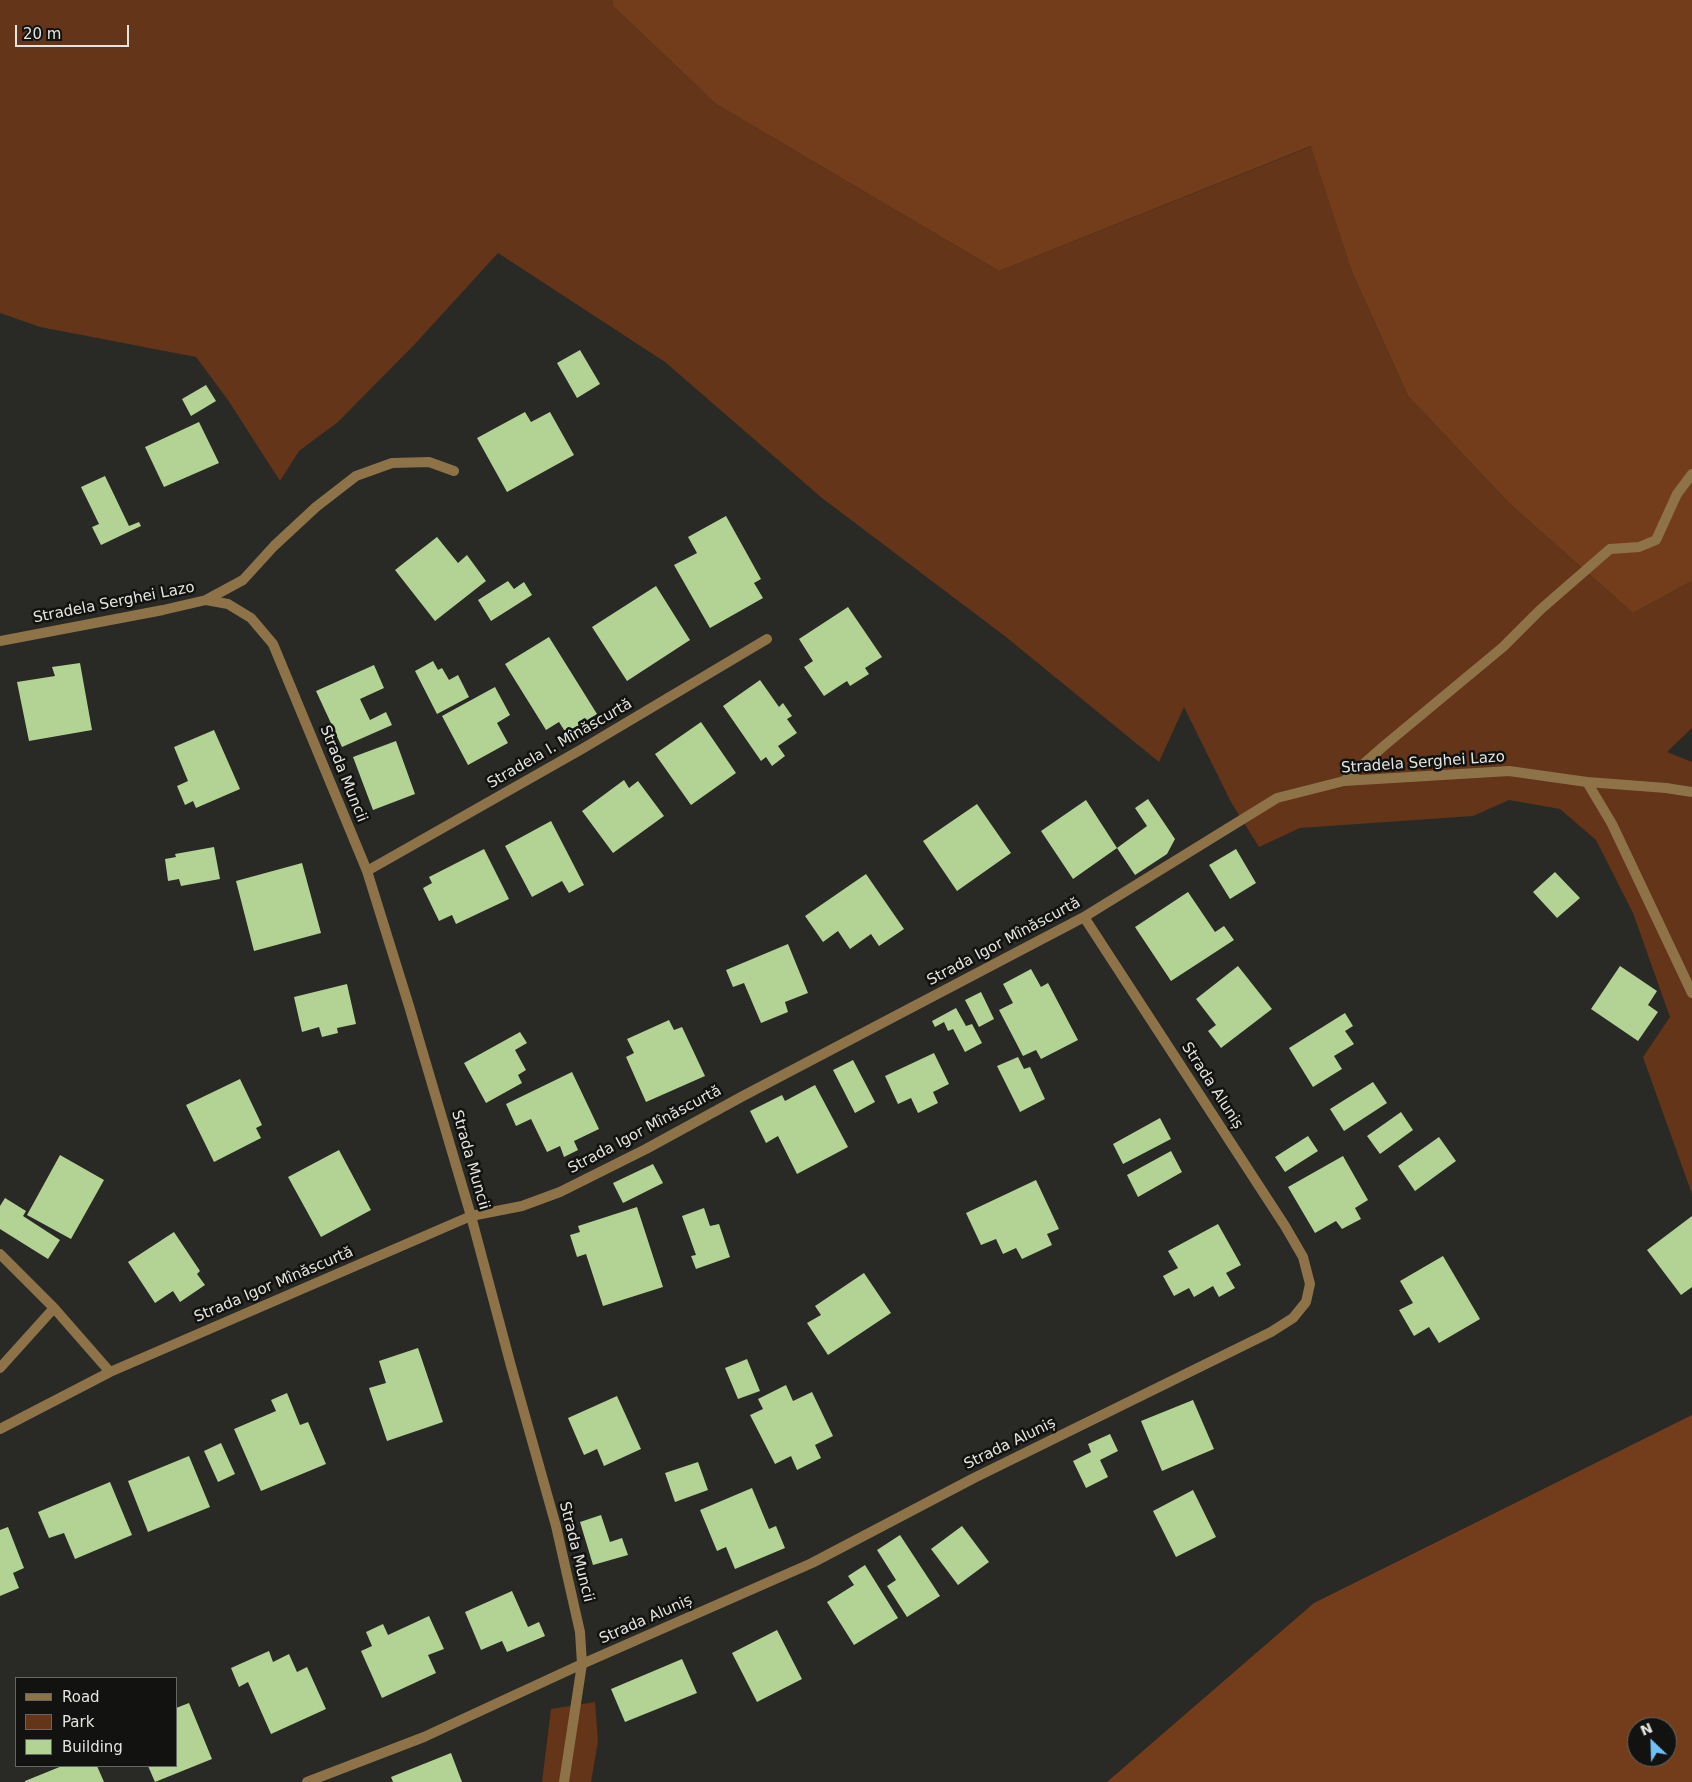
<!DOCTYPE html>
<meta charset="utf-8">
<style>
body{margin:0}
#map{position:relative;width:1692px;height:1782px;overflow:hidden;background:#292925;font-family:"DejaVu Sans",sans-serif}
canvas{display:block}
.legend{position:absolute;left:15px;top:1677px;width:162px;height:90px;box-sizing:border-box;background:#121210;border:1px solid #666664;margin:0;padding:6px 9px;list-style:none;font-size:15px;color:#e4e4e1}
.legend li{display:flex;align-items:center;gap:10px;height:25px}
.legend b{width:25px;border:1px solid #666664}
.north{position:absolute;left:1627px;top:1717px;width:50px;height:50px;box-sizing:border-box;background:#121210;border:1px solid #666664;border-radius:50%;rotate:336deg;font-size:14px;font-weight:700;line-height:20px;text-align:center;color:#e4e4e1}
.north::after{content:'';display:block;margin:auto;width:18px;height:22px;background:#70c2f4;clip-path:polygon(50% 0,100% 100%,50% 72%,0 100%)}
.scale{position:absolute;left:15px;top:25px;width:114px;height:22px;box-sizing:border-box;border:2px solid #e4e4e1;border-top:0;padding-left:6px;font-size:15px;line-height:18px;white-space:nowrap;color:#e4e4e1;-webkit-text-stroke:4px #121210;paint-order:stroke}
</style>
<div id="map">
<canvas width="1692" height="1782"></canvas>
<ul class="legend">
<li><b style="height:6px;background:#8e7349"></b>Road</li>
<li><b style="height:14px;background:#643519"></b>Park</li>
<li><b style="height:14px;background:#b3d395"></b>Building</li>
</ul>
<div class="north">N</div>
<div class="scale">20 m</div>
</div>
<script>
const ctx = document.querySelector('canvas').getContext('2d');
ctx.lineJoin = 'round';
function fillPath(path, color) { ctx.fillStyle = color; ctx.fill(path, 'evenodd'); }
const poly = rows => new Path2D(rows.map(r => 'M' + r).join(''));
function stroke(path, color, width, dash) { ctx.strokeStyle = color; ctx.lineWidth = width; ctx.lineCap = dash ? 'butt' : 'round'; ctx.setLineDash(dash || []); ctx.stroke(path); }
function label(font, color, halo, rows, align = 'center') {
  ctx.font = font + ' "DejaVu Sans",sans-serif'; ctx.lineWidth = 5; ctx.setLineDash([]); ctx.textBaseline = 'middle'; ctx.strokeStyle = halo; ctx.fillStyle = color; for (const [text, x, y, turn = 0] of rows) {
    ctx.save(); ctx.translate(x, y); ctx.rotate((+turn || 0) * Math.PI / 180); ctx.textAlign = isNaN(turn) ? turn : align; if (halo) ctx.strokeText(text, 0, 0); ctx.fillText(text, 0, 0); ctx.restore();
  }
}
const green = poly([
 [0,0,612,0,613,6,716,104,999,271,1312,146,1352,272,1408,396,1510,504,1633,613,1692,581,1692,728,1667,752,1692,762,1692,1194,1643,1057,1670,1017,1633,913,1596,840,1560,809,1509,800,1473,816,1300,828,1259,847,1231,802,1184,707,1159,762,1006,637,822,498,665,362,498,253,414,345,338,422,299,451,280,481,228,400,196,357,40,327,0,313],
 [595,1702,598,1741,591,1782,542,1782,551,1709]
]);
const forest = poly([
 [612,0,1692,0,1692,581,1633,613,1510,504,1408,396,1352,272,1311,146,999,271,716,104,613,6],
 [1692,1415,1692,1782,1107,1782,1314,1603],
 [1637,1727,1667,1727,1667,1757,1637,1757]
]);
const building = poly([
 [580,350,600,384,577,398,557,363],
 [206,385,216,401,191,416,182,399],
 [525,412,531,422,550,412,574,455,507,492,477,438],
 [199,422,219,463,164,487,145,447],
 [105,476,129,526,139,522,141,526,101,545,92,527,99,524,81,487],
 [726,516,761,579,754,583,763,598,710,628,674,565,697,553,688,537],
 [437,537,458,563,467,555,486,581,435,621,395,570],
 [508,581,514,589,524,582,532,595,491,621,478,600],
 [656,586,690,640,627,681,592,627],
 [848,607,882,657,865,668,869,674,850,686,847,681,824,696,804,667,813,661,799,639],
 [549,637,597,714,566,733,559,722,546,730,505,664],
 [433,661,438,670,442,668,449,680,458,675,469,697,437,714,415,671],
 [80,663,92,730,29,741,17,682,55,676,52,667],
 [374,665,384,688,360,699,370,720,386,712,392,725,342,747,316,691],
 [760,680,779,707,783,703,792,716,787,719,797,733,778,746,785,756,772,766,766,757,761,761,723,706],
 [495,687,510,715,497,723,508,743,468,765,442,716],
 [701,722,736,773,691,805,655,754],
 [214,730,240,789,196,808,193,801,185,805,177,786,188,781,174,747],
 [396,741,415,794,373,810,353,757],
 [624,780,629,788,638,781,664,816,613,853,582,811],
 [1148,799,1175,839,1167,854,1135,875,1117,848,1073,879,1041,831,1086,800,1117,848,1147,826,1135,808],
 [977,804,1011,853,957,891,923,841],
 [551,821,584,885,569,893,562,881,532,897,505,846],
 [214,847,220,879,181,886,179,879,168,881,165,859,176,857,175,854],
 [484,849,509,899,456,924,452,915,439,921,423,888,432,883,429,877],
 [1236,849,1256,883,1230,899,1209,865],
 [302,863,321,933,254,951,236,881],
 [1555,872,1580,898,1557,918,1533,892],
 [866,874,904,929,879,946,871,934,850,949,838,931,823,942,805,916],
 [1188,892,1215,932,1224,926,1234,940,1171,981,1135,927],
 [788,944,808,993,785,1002,788,1012,761,1023,744,983,733,987,726,970],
 [1238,966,1272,1009,1221,1048,1208,1031,1216,1025,1196,999],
 [1620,966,1657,991,1648,1005,1658,1012,1638,1041,1591,1009],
 [1031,969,1041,987,1048,983,1078,1040,1041,1059,1036,1050,1023,1056,999,1010,1013,1003,1003,984],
 [347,984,356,1024,337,1028,338,1033,322,1037,319,1027,302,1032,294,997],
 [981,992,994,1019,979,1027,965,1000],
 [956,1008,966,1026,972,1024,982,1043,965,1052,953,1029,948,1031,944,1022,935,1027,932,1021],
 [1345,1013,1353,1026,1345,1031,1354,1044,1334,1056,1342,1069,1313,1087,1289,1048],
 [669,1020,674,1030,682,1027,705,1076,646,1102,626,1057,634,1053,627,1039],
 [520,1032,527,1043,515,1050,526,1070,518,1075,522,1083,486,1103,464,1063],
 [934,1053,949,1084,933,1092,938,1103,918,1113,911,1098,898,1104,885,1076],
 [1018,1057,1024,1069,1030,1067,1045,1099,1020,1112,997,1066],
 [853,1060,875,1102,855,1113,833,1070],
 [572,1072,599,1129,574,1141,578,1150,564,1157,560,1146,547,1152,531,1119,516,1126,506,1104],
 [240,1079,262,1125,256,1128,261,1138,214,1162,186,1105],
 [1373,1082,1387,1103,1344,1131,1330,1109],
 [815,1085,848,1147,797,1174,778,1136,766,1143,750,1111,782,1095,785,1101],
 [1401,1112,1413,1130,1380,1154,1367,1136],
 [1160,1118,1171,1139,1123,1164,1113,1144],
 [1308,1136,1318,1151,1285,1172,1275,1157],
 [1439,1137,1456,1161,1415,1191,1398,1166],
 [339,1150,371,1210,321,1237,288,1177],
 [1171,1151,1182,1172,1138,1197,1127,1175],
 [60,1155,104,1180,71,1239,27,1215],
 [1343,1156,1368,1200,1355,1208,1361,1219,1342,1229,1336,1221,1315,1233,1288,1187],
 [653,1164,663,1183,623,1203,613,1183],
 [1036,1180,1059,1229,1047,1234,1052,1245,1022,1259,1016,1248,1003,1254,996,1239,981,1245,966,1213],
 [5,1198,26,1211,23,1216,60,1240,48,1259,0,1229,0,1206],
 [637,1207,663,1287,603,1306,586,1254,577,1257,570,1235,580,1232,578,1226],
 [704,1208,710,1226,719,1224,730,1257,696,1269,691,1256,696,1255,682,1216],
 [1692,1216,1692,1287,1681,1295,1647,1250],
 [1218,1224,1241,1265,1226,1273,1235,1288,1219,1297,1213,1286,1194,1297,1189,1288,1174,1296,1163,1276,1178,1268,1168,1251],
 [174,1232,200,1271,197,1274,205,1285,180,1302,173,1291,155,1303,128,1262],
 [1443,1256,1480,1319,1439,1343,1429,1327,1414,1336,1399,1310,1413,1303,1400,1281],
 [864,1273,891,1313,828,1355,807,1323,821,1315,815,1306],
 [418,1348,443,1422,387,1441,369,1388,386,1383,379,1361],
 [747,1359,760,1391,738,1399,725,1368],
 [786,1385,793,1401,812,1392,833,1436,815,1445,821,1458,797,1470,791,1456,775,1464,750,1415,763,1409,758,1399],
 [287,1393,300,1425,308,1422,326,1464,261,1491,234,1429,276,1411,271,1400],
 [617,1396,641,1449,604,1466,597,1449,584,1455,568,1418],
 [1193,1400,1214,1449,1162,1471,1141,1421],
 [1110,1434,1118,1451,1100,1460,1108,1477,1086,1488,1073,1461,1091,1452,1088,1444],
 [221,1443,235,1474,218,1482,204,1451],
 [189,1456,210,1507,148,1532,128,1481],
 [698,1462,708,1490,675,1502,665,1473],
 [110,1482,132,1535,75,1559,64,1533,49,1538,38,1512],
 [752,1488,769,1529,776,1526,785,1548,735,1569,726,1547,717,1551,700,1510],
 [1193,1490,1216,1537,1176,1557,1153,1511],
 [601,1515,610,1542,622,1538,628,1555,593,1565,580,1522],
 [962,1526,989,1562,958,1585,931,1549],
 [8,1527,24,1568,13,1573,19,1588,0,1596,0,1530],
 [900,1535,940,1596,907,1617,887,1586,896,1580,877,1550],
 [865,1565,898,1618,854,1645,827,1602,854,1585,848,1576],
 [512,1591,528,1627,539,1622,545,1636,507,1652,502,1641,481,1650,465,1612],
 [429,1616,444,1649,428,1655,436,1673,382,1698,361,1651,372,1646,366,1632,383,1624,388,1635],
 [777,1630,802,1679,757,1702,732,1653],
 [269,1651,273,1662,289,1654,297,1672,307,1667,326,1709,271,1734,248,1682,239,1687,231,1668],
 [682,1659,697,1693,625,1722,611,1689],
 [189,1703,212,1759,155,1782,148,1766,176,1766,176,1708],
 [451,1753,462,1782,393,1782,391,1777],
 [62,1766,97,1766,104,1782,25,1782,25,1781]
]);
const service = poly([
 [1344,781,1385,745,1503,647,1540,610,1610,549,1639,547,1656,540,1677,494,1692,474],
 [1587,782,1612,824,1692,993]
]);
const minor = poly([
 [206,600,228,604,251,618,273,644,367,871,409,1006,471,1216,511,1366,556,1526,580,1632,582,1664,564,1782],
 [0,641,163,610,206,600,243,580,274,546,316,507,356,476,392,463,429,462,454,471],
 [367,871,582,749,767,639],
 [0,1254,54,1308,110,1372],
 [0,1368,54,1308],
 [0,1429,110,1372,471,1216,522,1206,560,1192,646,1149,743,1096,1084,917,1277,798,1344,781,1509,771,1587,782,1666,788,1692,792],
 [307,1782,424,1737,582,1664,812,1563,974,1478,1271,1332,1293,1318,1306,1302,1310,1284,1303,1257,1285,1226,1084,917]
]);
const streetNames = [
 ["Stradela Serghei Lazo",114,603,-11],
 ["Stradela I. Mînăscurtă",560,744,-30],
 ["Stradela Serghei Lazo",1423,763,-4],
 ["Strada Muncii",343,774,68],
 ["Strada Igor Mînăscurtă",1004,942,-28],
 ["Strada Aluniș",1212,1086,57],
 ["Strada Igor Mînăscurtă",645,1130,-28],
 ["Strada Muncii",470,1160,74],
 ["Strada Igor Mînăscurtă",274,1285,-23],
 ["Strada Aluniș",1010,1444,-26],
 ["Strada Muncii",576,1552,76],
 ["Strada Aluniș",646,1620,-24]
];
fillPath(green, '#643519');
fillPath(forest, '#733d1b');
fillPath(building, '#b3d395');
stroke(service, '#8e7349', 10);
stroke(minor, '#8e7349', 10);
label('15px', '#e4e4e1', '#121210', streetNames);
</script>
